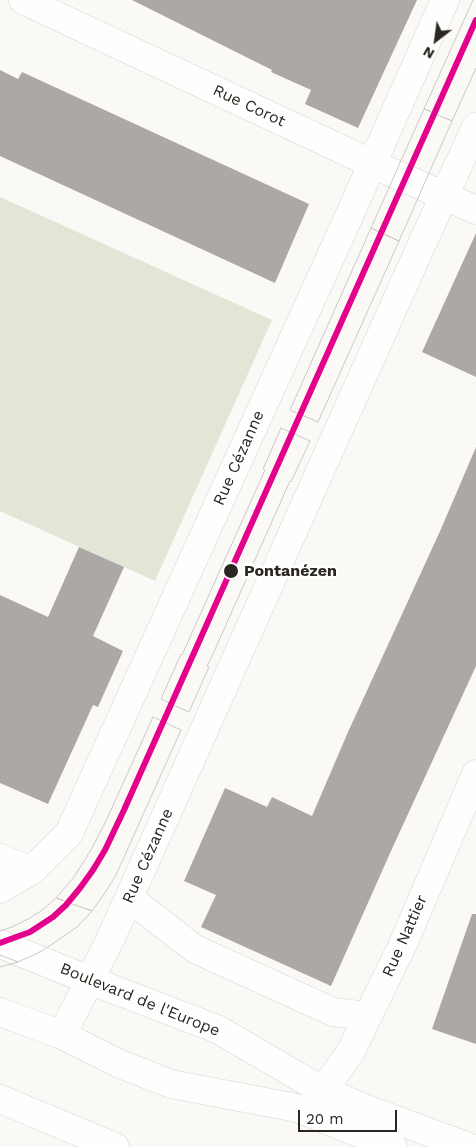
<!DOCTYPE html>
<meta charset="utf-8">
<style>
body{margin:0}
#map{position:relative;width:476px;height:1147px;overflow:hidden;background:#fbf9f6;font-family:"Work Sans",sans-serif}
canvas{display:block}
.north{position:absolute;left:411px;top:15px;width:50px;height:50px;-webkit-text-stroke:4px #fff;paint-order:stroke;rotate:210deg;font-size:14px;font-weight:700;line-height:20px;text-align:center;color:#2a2720}
.north::after{content:'';display:block;margin:auto;width:18px;height:22px;background:#2a2720;clip-path:polygon(50% 0,100% 100%,50% 72%,0 100%)}
.scale{position:absolute;left:298px;top:1110px;width:99px;height:22px;box-sizing:border-box;border:2px solid #2a2720;border-top:0;padding-left:6px;font-size:15px;line-height:18px;white-space:nowrap;color:#2a2720;-webkit-text-stroke:4px #fff;paint-order:stroke}
</style>
<div id="map">
<canvas width="476" height="1147"></canvas>
<div class="north">N</div>
<div class="scale">20 m</div>
</div>
<script>
const ctx = document.querySelector('canvas').getContext('2d');
ctx.lineJoin = 'round';
function fillPath(path, color) { ctx.fillStyle = color; ctx.fill(path, 'evenodd'); }
const poly = rows => new Path2D(rows.map(r => 'M' + r).join(''));
function stroke(path, color, width, dash) { ctx.strokeStyle = color; ctx.lineWidth = width; ctx.lineCap = dash ? 'butt' : 'round'; ctx.setLineDash(dash || []); ctx.stroke(path); }
function label(font, color, halo, rows, align = 'center') {
  ctx.font = font + ' "Work Sans",sans-serif'; ctx.lineWidth = 5; ctx.setLineDash([]); ctx.textBaseline = 'middle'; ctx.strokeStyle = halo; ctx.fillStyle = color; for (const [text, x, y, turn = 0] of rows) {
    ctx.save(); ctx.translate(x, y); ctx.rotate((+turn || 0) * Math.PI / 180); ctx.textAlign = isNaN(turn) ? turn : align; if (halo) ctx.strokeText(text, 0, 0); ctx.fillText(text, 0, 0); ctx.restore();
  }
}
const green = poly([
 [0,197,272,320,155,581,0,511]
]);
const building = poly([
 [132,0,417,0,358,128,305,104,311,90,271,72,272,70],
 [0,70,18,79,22,72,309,204,275,283,0,156],
 [476,233,476,377,422,352],
 [476,447,476,666,391,851,331,986,201,927,216,895,184,881,225,788,267,807,272,797,312,816,348,732,441,529],
 [79,547,124,567,93,636,123,651,98,707,93,705,48,804,0,783,0,595,48,617],
 [472,914,476,914,476,1044,432,1029]
]);
const minor = poly([
 [23,0,373,164,476,210],
 [0,858,31,871],
 [0,889,31,871,69,833,350,214,445,0],
 [129,898,195,949,333,1012,368,1016],
 [62,1035,110,940,421,246,476,127],
 [320,1089,333,1077,351,1051,403,944,476,774],
 [0,1099,115,1147]
]);
const major = poly([
 [0,944,89,980,217,1029,320,1089,364,1108,469,1147],
 [0,1012,62,1035,120,1064,171,1084,297,1108,393,1147]
]);
const tram = poly([
 [430,111,424,109,473,0],
 [446,118,452,121,476,68],
 [399,241,371,228,424,109,452,121,399,241,318,422,290,410,371,228,399,241],
 [281,428,310,441,291,482,290,481,213,654,207,666,209,667,189,712,161,699,181,654,182,655,265,470,263,469,281,428],
 [153,717,181,730,116,875,104,894,92,911,56,898,74,877,91,850,106,821,153,717],
 [0,931,12,927,28,919,41,911,56,898,63,900],
 [0,955,18,962,42,951,77,927,92,911,87,909],
 [0,967,18,962,16,961]
]);
const tram1 = poly([
 [0,943,30,932,53,917,66,905,80,888,93,870,105,850,124,810,476,20]
]);
const markers = [
 [231,571,8,"#2a2720"]
];
const streetNames = [
 ["Rue Corot",249,106,25],
 ["Rue Cézanne",239,458,-66],
 ["Rue Cézanne",148,856,-66],
 ["Rue Nattier",405,936,-66],
 ["Boulevard de l'Europe",140,1000,22]
];
const stopNames = [
 ["Pontanézen",244,571]
];
fillPath(green, '#e3e6d6');
fillPath(building, '#aca8a5');
stroke(minor, '#d7d5d0', 29);
stroke(major, '#d7d5d0', 29);
stroke(minor, '#fefefe', 28);
stroke(major, '#fefefe', 28);
stroke(tram, '#cbc9c8', 1);
stroke(tram1, '#e3028c', 6);
for (const [x, y, r, color] of markers) { const dot = new Path2D(); dot.arc(x, y, r, 0, 2 * Math.PI); ctx.fillStyle = color; ctx.fill(dot); stroke(dot, '#fff', 2); }
label('16px', '#2a2720', '#fff', streetNames);
label('bold 16px', '#2a2720', '#fff', stopNames, 'left');
</script>
